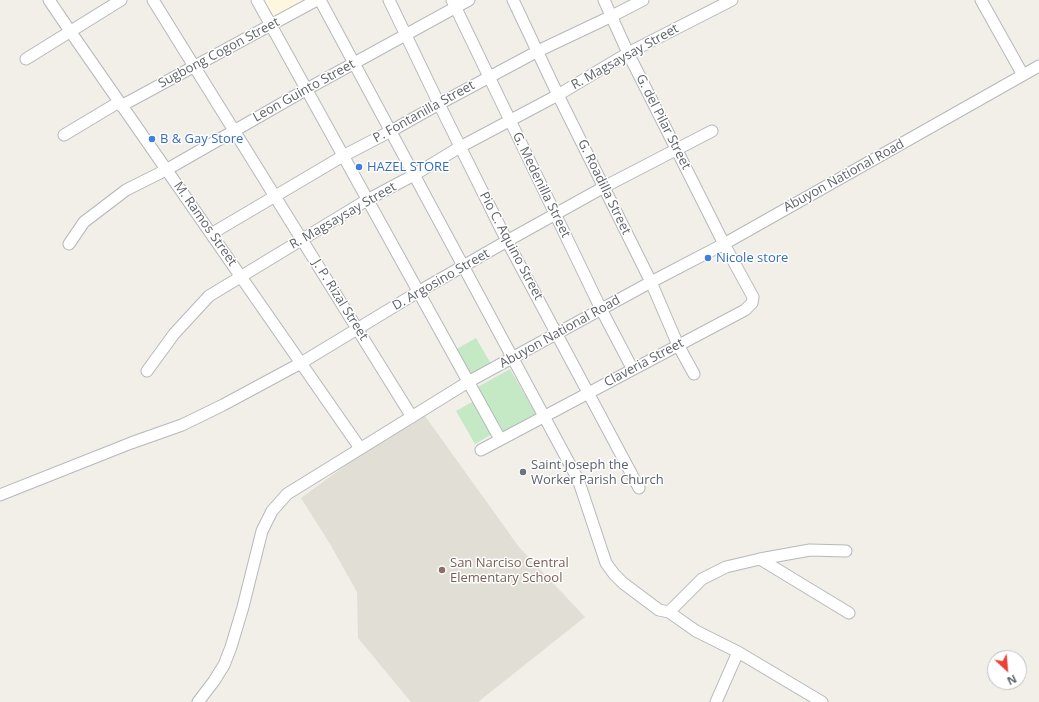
<!DOCTYPE html>
<style>
body{margin:0}
#map{position:relative;width:1039px;height:702px;overflow:hidden;background:#f1efe8;font-family:"Open Sans",sans-serif}
canvas{display:block}
.north{position:absolute;left:987px;top:650px;width:40px;height:40px;box-sizing:border-box;background:#fff;border:1px solid #bfc1c3;border-radius:50%;rotate:154deg;font-size:11px;font-weight:700;line-height:16px;text-align:center;color:#5f6368}
.north::after{content:'';display:block;margin:auto;width:14px;height:18px;background:#ea4335;clip-path:polygon(50% 0,100% 100%,50% 72%,0 100%)}
</style>
<div id="map">
<canvas width="1039" height="702"></canvas>
<div class="north">N</div>
</div>
<script>
const ctx = document.querySelector('canvas').getContext('2d');
ctx.lineJoin = 'round';
function fillPath(path, color) { ctx.fillStyle = color; ctx.fill(path, 'evenodd'); }
const poly = rows => new Path2D(rows.map(r => 'M' + r).join(''));
function stroke(path, color, width, dash) { ctx.strokeStyle = color; ctx.lineWidth = width; ctx.lineCap = dash ? 'butt' : 'round'; ctx.setLineDash(dash || []); ctx.stroke(path); }
function label(font, color, halo, rows, align = 'center') {
  ctx.font = font + ' "Open Sans",sans-serif'; ctx.lineWidth = 3; ctx.setLineDash([]); ctx.textBaseline = 'middle'; ctx.strokeStyle = halo; ctx.fillStyle = color; for (const [text, x, y, turn = 0] of rows) {
    ctx.save(); ctx.translate(x, y); ctx.rotate((+turn || 0) * Math.PI / 180); ctx.textAlign = isNaN(turn) ? turn : align; if (halo) ctx.strokeText(text, 0, 0); ctx.fillText(text, 0, 0); ctx.restore();
  }
}
const commercial = poly([
 [261,0,303,0,271,17]
]);
const education = poly([
 [425,416,519,547,585,617,478,702,411,702,358,638,357,592,330,544,301,498,361,454]
]);
const green = poly([
 [476,338,491,364,468,377,453,351],
 [510,369,537,416,502,435,476,388],
 [474,401,492,434,475,444,456,411]
]);
const minor = poly([
 [49,0,70,31,360,448],
 [153,0,412,417],
 [257,0,500,439],
 [320,0,574,472,580,485,606,563,614,574,623,583,659,610,669,612,696,631,738,652,822,702],
 [389,0,439,104,507,241,639,488],
 [452,0,601,309,632,368],
 [513,0,558,95,651,282,678,345,694,374],
 [981,0,1023,75],
 [26,59,121,0],
 [121,106,317,0],
 [64,135,119,102],
 [211,234,343,156,391,131,439,104,538,51,612,16,643,0],
 [69,244,84,222,126,190,166,170,307,89,469,0],
 [147,371,174,334,209,296,367,200,414,175,460,147,558,95,628,53,732,0],
 [481,450,745,310,752,303,753,297,724,244,628,53,604,0],
 [0,495,131,443,182,425,223,405,301,363,418,292,507,241,604,187,712,131],
 [760,559,810,550,846,551],
 [669,612,702,579,726,567,760,559,849,613],
 [198,702,214,681,224,665,231,647,243,607,262,531,272,511,287,494,468,382,651,282,724,244,1039,66],
 [716,702,738,652]
]);
const markers = [
 [152,139,4,"#3f7fe0"],
 [359,167,4,"#3f7fe0"],
 [708,258,4,"#3f7fe0"],
 [523,472,4,"#6b7280"],
 [442,570,4,"#8d6e63"]
];
const streetNames = [
 ["Sugbong Cogon Street",219,53,-28],
 ["R. Magsaysay Street",625,57,-29],
 ["Leon Guinto Street",304,91,-29],
 ["P. Fontanilla Street",424,112,-29],
 ["G. del Pilar Street",663,122,63],
 ["Abuyon National Road",844,176,-29],
 ["G. Medenilla Street",541,185,64],
 ["G. Roadilla Street",604,187,64],
 ["R. Magsaysay Street",343,216,-30],
 ["M. Ramos Street",205,224,55],
 ["Pio C. Aquino Street",511,246,62],
 ["D. Argosino Street",441,280,-30],
 ["J. P. Rizal Street",340,300,58],
 ["Abuyon National Road",560,332,-29],
 ["Claveria Street",644,363,-28]
];
const shopNames = [
 ["B & Gay Store",160,139],
 ["HAZEL STORE",367,167],
 ["Nicole store",716,258]
];
const worshipNames = [
 ["Saint Joseph the",531,465],
 ["Worker Parish Church",531,480]
];
const educationNames = [
 ["San Narciso Central",450,563],
 ["Elementary School",450,578]
];
fillPath(commercial, '#fef7e0');
fillPath(education, '#e1ded6');
fillPath(green, '#c5e8c5');
stroke(minor, '#b5b8bc', 13);
stroke(minor, '#fff', 11);
for (const [x, y, r, color] of markers) { const dot = new Path2D(); dot.arc(x, y, r, 0, 2 * Math.PI); ctx.fillStyle = color; ctx.fill(dot); stroke(dot, '#fff', 1.5); }
label('13px', '#5f6368', '#fff', streetNames);
label('13px', '#366cbe', '#fff', shopNames, 'left');
label('13px', '#5b616d', '#fff', worshipNames, 'left');
label('13px', '#785e54', '#fff', educationNames, 'left');
</script>
